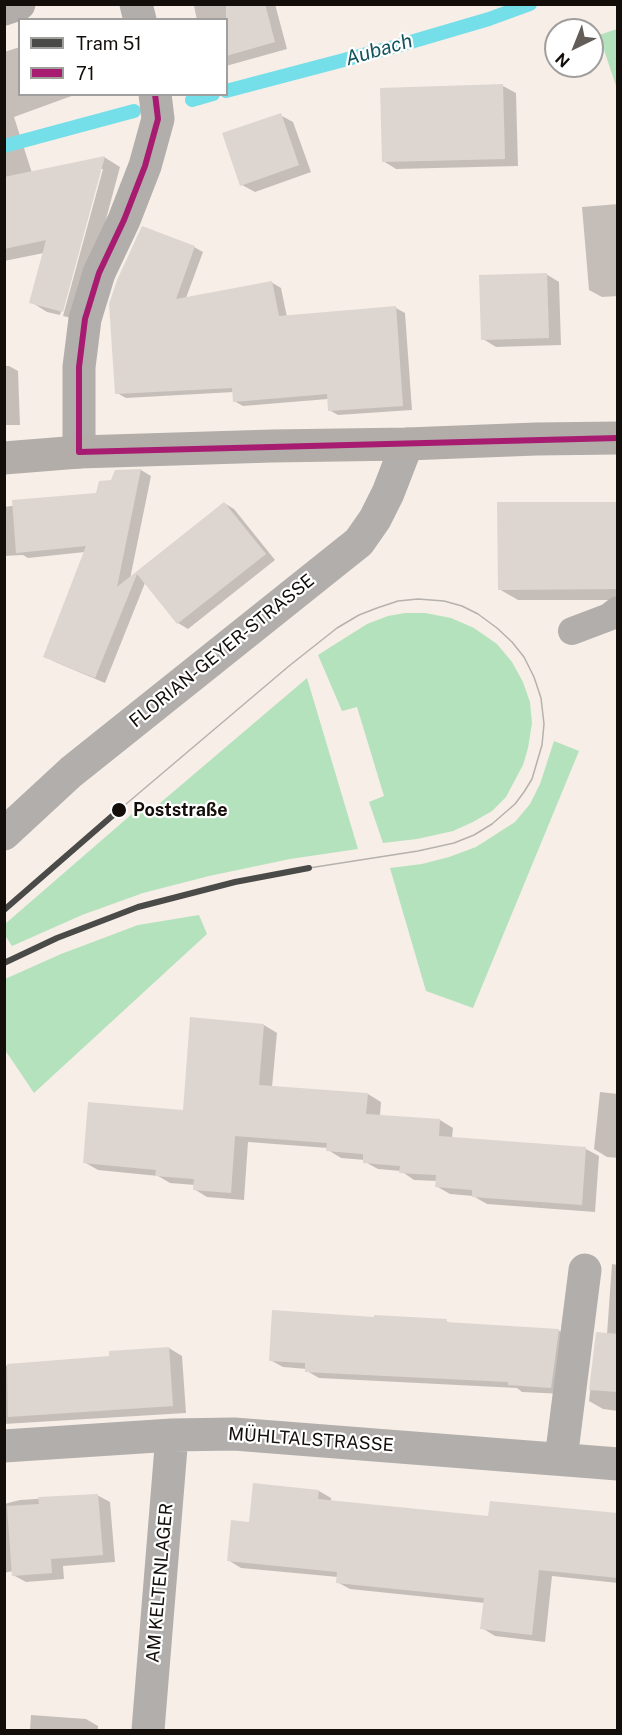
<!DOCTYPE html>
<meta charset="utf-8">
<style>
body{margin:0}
#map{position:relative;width:622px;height:1735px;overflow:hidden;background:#f7eee7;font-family:"Public Sans",sans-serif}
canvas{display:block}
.frame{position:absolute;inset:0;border:6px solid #130e09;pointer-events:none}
.legend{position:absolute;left:18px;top:18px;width:210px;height:78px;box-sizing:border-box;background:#fff;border:2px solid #a19f9d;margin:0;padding:8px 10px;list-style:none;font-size:18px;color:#130e09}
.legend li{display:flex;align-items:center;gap:12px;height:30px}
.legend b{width:30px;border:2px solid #a19f9d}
.north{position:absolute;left:544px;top:18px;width:60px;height:60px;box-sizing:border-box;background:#fff;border:2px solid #a19f9d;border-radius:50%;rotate:223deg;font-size:16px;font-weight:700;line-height:24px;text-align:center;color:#130e09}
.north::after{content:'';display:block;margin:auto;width:21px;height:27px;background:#635c57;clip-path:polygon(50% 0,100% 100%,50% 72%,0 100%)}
</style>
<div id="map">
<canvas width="622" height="1735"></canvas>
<div class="frame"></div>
<ul class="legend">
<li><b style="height:8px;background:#4a4a49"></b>Tram 51</li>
<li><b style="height:8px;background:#a71b71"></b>71</li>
</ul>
<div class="north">N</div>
</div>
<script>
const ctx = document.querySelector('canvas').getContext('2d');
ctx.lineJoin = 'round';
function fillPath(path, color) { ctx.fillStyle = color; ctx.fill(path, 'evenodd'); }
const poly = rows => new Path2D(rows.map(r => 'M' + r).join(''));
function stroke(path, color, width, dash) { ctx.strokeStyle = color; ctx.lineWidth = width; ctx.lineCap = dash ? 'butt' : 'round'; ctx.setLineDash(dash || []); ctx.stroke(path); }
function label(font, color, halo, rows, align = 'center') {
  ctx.font = font + ' "Public Sans",sans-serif'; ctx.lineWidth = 4.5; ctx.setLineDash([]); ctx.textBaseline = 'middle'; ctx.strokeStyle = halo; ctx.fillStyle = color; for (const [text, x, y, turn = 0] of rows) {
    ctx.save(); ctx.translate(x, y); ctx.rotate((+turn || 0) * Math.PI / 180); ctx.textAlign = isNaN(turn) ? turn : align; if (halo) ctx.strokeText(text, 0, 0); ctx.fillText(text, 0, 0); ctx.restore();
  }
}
const green = poly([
 [617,29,618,29,617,89,599,35],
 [405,613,425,613,451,618,474,628,497,644,512,662,523,682,530,702,532,723,528,748,523,765,506,797,492,811,473,822,453,831,417,839,383,843,369,802,384,796,357,707,342,711,318,655,367,624,388,616],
 [307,678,358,849,290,859,209,876,143,893,82,915,12,946,5,935,5,924,140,807,146,815],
 [554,741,579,751,473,1008,426,991,390,868,422,864,449,857,476,847,515,822,530,804,540,784],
 [199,915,207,934,34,1093,5,1050,5,979,61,954,138,925]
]);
const shadow = poly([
 [201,4,275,4,287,49,226,66,226,20,197,20,194,6],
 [20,47,20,94,77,94,14,117,32,173,104,157,120,167,79,320,63,316,103,169,100,169,60,315,47,312,31,302,44,253,4,261,4,52],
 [503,86,516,93,518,166,396,169,383,161],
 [280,115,293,122,311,172,255,192,242,185],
 [618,204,618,296,602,297,589,290,582,207],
 [194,247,203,252,186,298,271,282,281,288,287,317,396,308,405,313,412,410,338,415,329,410,328,399,243,406,234,401,234,392,126,398,117,393],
 [546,274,559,282,561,345,496,347,483,339],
 [4,366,9,366,18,371,20,425,4,425],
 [141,470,151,476,130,579,224,503,234,509,275,560,188,629,178,623,145,583,105,683,55,662,45,656,85,552,28,558,23,555,4,556,4,507,97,494,112,482,116,471],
 [618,504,618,600,518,600,499,589],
 [264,1025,277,1033,272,1087,368,1094,381,1102,380,1116,440,1120,453,1128,452,1138,586,1149,599,1156,595,1212,487,1204,473,1196,450,1194,436,1186,437,1181,414,1180,401,1171,378,1169,365,1162,365,1160,341,1158,328,1150,328,1148,248,1142,244,1200,207,1197,194,1189,195,1185,170,1183,158,1176,98,1170,84,1162,184,1111],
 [600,1092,618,1094,618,1158,607,1157,594,1149],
 [612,1264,618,1265,618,1411,603,1409,589,1401,597,1333,607,1334],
 [376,1318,446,1321,451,1324,558,1330,571,1338,564,1394,522,1392,517,1388,319,1378,307,1371,307,1369,283,1367,270,1360],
 [169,1348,182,1356,186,1413,4,1424,4,1366,111,1358],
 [319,1491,331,1498,331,1502,489,1518,618,1515,618,1583,552,1576,545,1642,495,1636,482,1628,485,1603,350,1589,337,1582,338,1577,241,1568,228,1560,250,1524],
 [97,1495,110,1502,115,1562,63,1566,64,1579,26,1582,13,1575,13,1571,4,1573,4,1504,20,1500],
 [31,1715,86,1719,98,1726,98,1730,30,1730]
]);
const stream = poly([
 [226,91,397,46,489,19,530,4],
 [192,100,213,94],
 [4,146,134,111]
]);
const building = poly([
 [226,4,265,4,275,42,226,56],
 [503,84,505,159,382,162,380,88],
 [281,113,299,165,240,186,222,133],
 [105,156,63,312,29,303,46,240,4,249,4,177],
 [142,226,195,246,176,299,272,281,279,316,396,306,403,406,328,411,327,394,233,402,232,388,115,394,109,304,117,280],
 [547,273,549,338,481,340,479,275],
 [141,469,117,587,224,502,266,554,177,624,137,574,95,678,43,657,86,546,16,553,12,500,96,493,99,481,111,480,115,470],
 [497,502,618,502,618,589,498,590],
 [190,1017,264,1024,259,1085,368,1093,366,1114,440,1119,439,1136,586,1147,582,1205,472,1197,472,1190,435,1187,436,1175,399,1173,400,1166,363,1163,363,1154,326,1151,327,1143,235,1136,231,1193,193,1190,194,1179,155,1176,156,1170,83,1163,88,1102,183,1110],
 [272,1310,374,1317,374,1315,411,1317,447,1319,446,1322,559,1329,551,1388,508,1385,508,1382,305,1372,305,1363,269,1361],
 [596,1332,618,1334,618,1392,589,1390],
 [169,1347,173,1406,8,1417,7,1364,109,1356,109,1351],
 [253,1483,319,1490,318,1499,488,1516,490,1501,618,1513,618,1578,539,1570,532,1635,480,1629,484,1598,336,1583,337,1572,227,1561,231,1520,249,1522],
 [98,1494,103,1555,51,1559,52,1573,12,1576,7,1506,39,1504,38,1497]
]);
const service = poly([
 [572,631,609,617,618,610]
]);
const minor = poly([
 [136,4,140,20],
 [79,452,79,367,85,319,99,273,124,220,145,166,158,119,155,94],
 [4,834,71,772,359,542,375,519,388,493,407,444],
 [4,1446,172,1435,234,1434,618,1464],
 [561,1459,585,1270],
 [148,1730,172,1435]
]);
const secondary = poly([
 [4,9,19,4],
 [4,458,79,452,272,446,407,444,536,439,618,438]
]);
const tram = poly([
 [119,810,289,666,337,628,359,615,377,608,398,601,418,599,444,601,462,606,478,614,497,628,512,642,524,657,534,677,541,698,544,724,542,745,532,779,524,792,515,804,492,824,474,835,454,843,418,851,309,868]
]);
const bus1 = poly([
 [155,94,158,119,145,166,124,220,99,273,85,319,79,367,79,452,618,438]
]);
const tram1 = poly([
 [4,910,119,810],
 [4,963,57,938,138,907,235,882,309,868]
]);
const markers = [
 [119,810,8,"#130e09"]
];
const streetNames = [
 ["FLORIAN-GEYER-STRASSE",222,651,-39],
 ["MÜHLTALSTRASSE",311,1440,4],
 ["AM KELTENLAGER",160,1583,-85]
];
const stopNames = [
 ["Poststraße",133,810]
];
const waterNames = [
 ["Aubach",379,50,-16]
];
fillPath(green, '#b4e2bd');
fillPath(shadow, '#0003');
stroke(stream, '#75dfe9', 14);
fillPath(building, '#ddd6d0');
stroke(service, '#b1aeab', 28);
stroke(minor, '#b1aeab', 33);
stroke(secondary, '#b2ada9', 33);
stroke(tram, '#b6b1ac', 1.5);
stroke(bus1, '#a71b71', 6);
stroke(tram1, '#4a4a49', 6);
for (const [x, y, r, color] of markers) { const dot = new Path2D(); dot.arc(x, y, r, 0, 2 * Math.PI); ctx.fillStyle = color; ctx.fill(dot); stroke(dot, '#fff', 2); }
label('18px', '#130e09', '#fff', streetNames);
label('bold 18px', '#130e09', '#fff', stopNames, 'left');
label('italic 20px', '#13535b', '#fff', waterNames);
</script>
